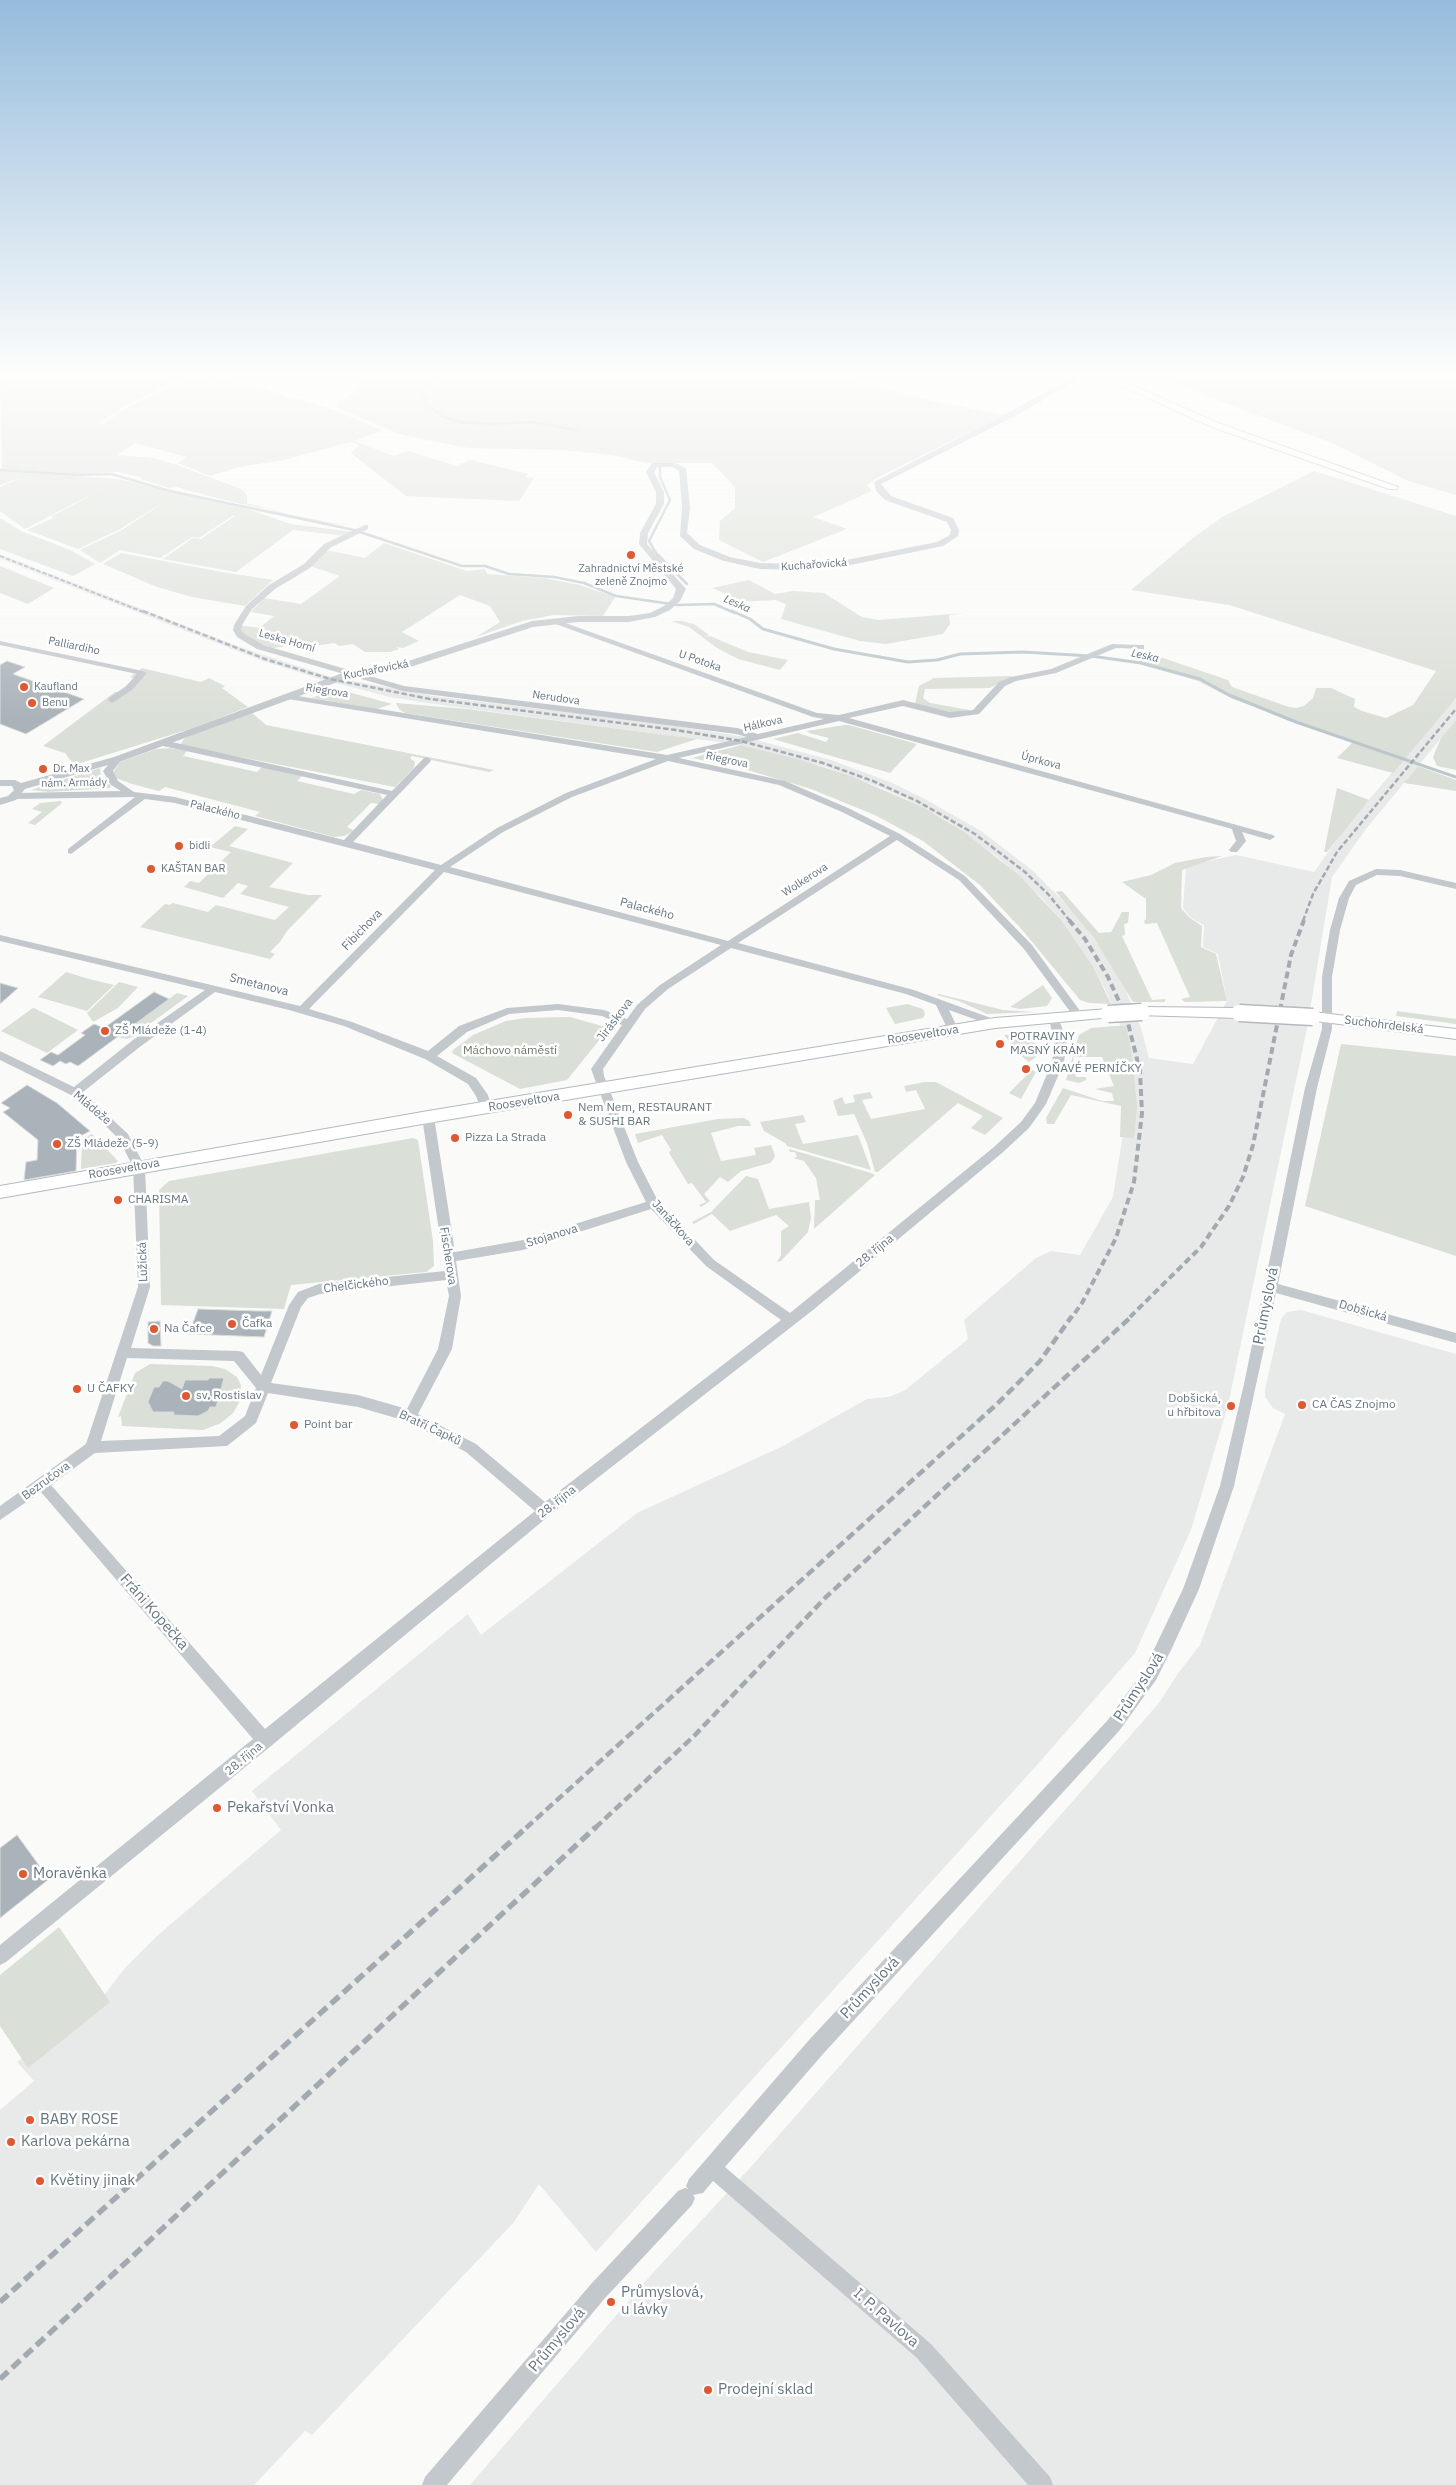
<!DOCTYPE html>
<meta charset="utf-8">
<style>
body{margin:0}
canvas{display:block;background:#fafaf8}
</style>
<canvas width="1456" height="2485"></canvas>
<script>
const ctx = document.querySelector('canvas').getContext('2d');
ctx.lineJoin = 'round';
function fillPath(path, color) { ctx.fillStyle = color; ctx.fill(path, 'evenodd'); }
const poly = rows => new Path2D(rows.map(r => 'M' + r).join(''));
function stroke(path, color, width, dash) { ctx.strokeStyle = color; ctx.lineWidth = width; ctx.lineCap = dash ? 'butt' : 'round'; ctx.setLineDash(dash || []); ctx.stroke(path); }
function label(font, color, halo, rows, align = 'center') {
  ctx.font = font + ' "IBM Plex Sans",sans-serif'; ctx.lineWidth = 5; ctx.setLineDash([]); ctx.textBaseline = 'middle'; ctx.strokeStyle = halo; ctx.fillStyle = color; for (const [text, x, y, turn = 0] of rows) {
    ctx.save(); ctx.translate(x, y); ctx.rotate((+turn || 0) * Math.PI / 180); ctx.textAlign = isNaN(turn) ? turn : align; if (halo) ctx.strokeText(text, 0, 0); ctx.fillText(text, 0, 0); ctx.restore();
  }
}
const built = poly([
 [0,554,240,647,328,676,433,696,651,722,745,737,831,760,890,782,923,798,981,831,1032,870,1078,916,1111,963,1126,991,1141,1028,1149,1058,1193,1064,1227,1001,1218,954,1203,947,1204,925,1191,918,1183,908,1186,866,1236,855,1314,872,1349,823,1456,698,1456,720,1366,829,1332,877,1307,1028,1228,1405,1191,1530,1135,1653,1037,1765,596,2252,539,2184,514,2222,312,2435,305,2431,254,2485,0,2485,0,2110,34,2081,17,2062,105,1994,125,1968,157,1936,281,1830,252,1791,468,1614,481,1635,637,1513,781,1447,867,1399,888,1397,904,1391,968,1339,964,1320,1036,1258,1051,1251,1080,1255,1113,1197,1131,1083,1121,1028,1107,993,1093,966,1061,920,1040,896,1000,859,946,820,925,808,882,788,826,767,741,745,427,703,390,697,320,679,263,661,0,559],
 [1301,1310,1456,1354,1456,2485,470,2485,651,2275,749,2169,1159,1703,1179,1672,1200,1645,1285,1414,1273,1408,1265,1397,1265,1389,1281,1319,1287,1312]
]);
const green = poly([
 [0,373,194,373,125,406,102,421,99,424,102,425,129,406,197,374,254,386,331,409,382,430,354,441,394,456,408,451,457,466,470,460,528,474,525,477,534,478,519,501,406,496,351,453,359,445,350,442,284,460,239,467,210,476,178,463,187,457,135,443,117,455,154,458,177,465,241,489,247,495,247,503,291,515,349,526,291,518,268,509,236,503,176,487,169,488,141,479,141,477,118,472,75,474,2,469],
 [365,373,827,373,928,400,1004,415,877,478,867,485,872,491,813,517,847,529,763,562,719,540,720,521,735,508,735,487,712,463,646,463,618,456,565,450,469,448,402,435,338,408,339,402,354,393],
 [1144,373,1456,373,1456,495,1406,480,1332,443],
 [0,471,119,479,247,509,291,524,354,532,346,536,293,530,236,572,163,559,193,538,201,539,235,516,234,515,199,538,192,537,160,558,120,550,100,563,80,550,122,530,166,501,120,529,78,549,27,530,53,518,51,517,104,488,25,529,0,511,0,487,22,477,0,485],
 [1314,471,1456,516,1456,698,1393,773,1337,758,1353,742,1233,699,1198,681,1139,664,1140,654,1163,658,1228,680,1232,687,1289,707,1296,708,1304,706,1313,698,1316,688,1331,688,1355,699,1354,707,1362,711,1386,718,1413,705,1436,671,1229,605,1131,590,1193,538,1222,517],
 [0,518,21,531,70,550,95,564,73,576,0,549],
 [384,543,467,571,485,569,487,574,544,578,580,585,615,597,603,616,554,615,522,621,476,637,500,622,490,606,460,595,402,632,419,641,403,648,396,647,399,649,390,652,365,652,353,644,339,646,334,643,308,647,294,645,273,648,245,640,239,625,259,628,274,616,251,612,264,598,301,604,340,576,310,566,326,550,365,558],
 [121,553,222,572,273,580,245,606,192,597,157,587,103,564],
 [0,566,54,588,28,604,0,593],
 [749,580,775,594,793,591,824,593,862,617,878,620,965,613,949,615,950,624,943,634,886,644,860,641,781,619,786,604,776,600,733,602,724,598,729,595,712,588],
 [671,621,681,621,694,624,709,635,705,637,710,636,748,652,788,660,780,670,738,659,717,648,689,627],
 [142,668,201,682,209,678,225,686,222,688,248,707,193,728,74,765,65,753,43,746,115,692,119,692,136,679,130,677],
 [1013,676,990,688,925,689,923,698,930,703,969,710,967,712,955,713,915,704,919,686,934,678],
 [328,691,339,695,348,692,392,704,377,709,312,698],
 [396,703,467,709,697,739,657,752,405,713,399,709],
 [251,712,266,725,494,770,489,772,412,756,410,758,415,762,414,768,395,787,183,746,181,743,185,738],
 [1456,720,1456,770,1437,766,1433,757,1441,738],
 [845,725,849,725,917,744,890,773,773,739,798,733,826,742,829,738,809,733,807,731],
 [741,745,801,760,851,776,925,808,964,832,1020,876,1061,920,1093,966,1111,1004,1089,1003,1080,1000,1024,932,980,885,923,841,875,815,811,789,744,769,692,758],
 [170,748,187,751,183,756,257,772,262,767,302,776,297,781,354,794,361,790,380,794,383,800,380,804,371,803,347,827,353,830,352,832,344,836,334,837,255,816,260,812,165,787,159,791,132,784,116,778,113,773,120,762,156,749],
 [1418,766,1456,780,1456,791,1404,783],
 [100,768,101,777,111,786,110,788,49,792,31,790],
 [1337,788,1369,800,1327,852,1324,852],
 [61,801,62,803,35,825,28,823,42,812,32,809,40,803],
 [235,826,248,829,229,846,293,863,269,887,308,895,322,895,287,931,280,942,270,952,275,954,270,959,140,927,165,904,170,905,173,903,208,912,216,905,275,920,289,907,240,894,248,886,238,883,223,898,184,887,190,881,199,883,231,852,210,847],
 [1222,856,1182,870,1181,908,1190,918,1202,926,1201,947,1216,954,1227,1001,1185,1002,1181,999,1190,997,1157,923,1145,924,1144,921,1146,919,1146,899,1122,882,1151,875,1175,863,1206,857],
 [1062,891,1099,933,1111,932,1122,912,1129,912,1128,923,1124,924,1125,935,1122,936,1152,1000,1165,999,1165,1002,1133,1002,1094,938,1056,892],
 [66,972,89,979,114,985,87,1011,38,997],
 [119,982,138,987,118,1008,93,1022,87,1013],
 [1043,985,1052,998,1047,1006,1020,1009,1010,1007],
 [177,993,188,996,132,1037,127,1039,117,1037],
 [939,994,1003,1010,1035,1012,987,1014,959,1001,937,995],
 [907,1004,923,1009,925,1014,923,1018,895,1024,886,1008],
 [33,1008,34,1008,78,1030,47,1053,1,1031],
 [1397,1011,1456,1019,1456,1024,1396,1016],
 [570,1017,609,1028,567,1080,520,1089,452,1053,453,1050,473,1035,506,1021,525,1018],
 [1115,1026,1126,1026,1131,1049,1137,1106,1134,1138,1120,1137,1121,1106,1071,1095,1054,1124,1047,1124,1046,1118,1063,1088,1102,1101,1114,1101,1112,1093,1095,1089,1114,1086,1102,1057,1073,1057,1076,1077,1086,1077,1086,1080,1079,1083,1066,1080,1079,1035,1091,1028],
 [1016,1034,1036,1043,1040,1054,1029,1062,1020,1055,1004,1035],
 [1341,1044,1456,1056,1456,1256,1305,1206],
 [1032,1070,1036,1072,1021,1099,1009,1093],
 [925,1082,936,1082,1003,1118,985,1135,971,1128,983,1116,958,1103,878,1172,875,1172,867,1143,854,1114,838,1116,833,1101,842,1097,845,1104,855,1102,853,1095,870,1092,873,1098,862,1100,871,1119,925,1109,916,1090,906,1092,904,1086],
 [803,1115,806,1122,795,1124,803,1144,858,1135,871,1170,787,1146,785,1143,764,1131,760,1122],
 [744,1118,749,1121,751,1126,738,1126,711,1133,721,1161,756,1155,754,1148,771,1145,775,1156,773,1160,770,1163,741,1171,728,1182,720,1177,704,1194,710,1201,701,1207,699,1205,706,1202,692,1183,688,1184,669,1153,671,1150,662,1135,638,1143,635,1134,718,1119],
 [92,1134,118,1161,116,1163,81,1169,82,1139],
 [413,1138,418,1140,433,1241,434,1266,426,1272,291,1285,284,1309,161,1305,159,1190,169,1181],
 [789,1149,871,1173,875,1175,814,1229,815,1200,820,1200,816,1178,804,1161,793,1158,797,1157,795,1152,790,1152],
 [746,1176,758,1179,769,1209,809,1202,811,1218,808,1232,781,1261,777,1262,781,1255,781,1231,789,1226,776,1215,730,1231,712,1214,694,1224,692,1222,711,1212],
 [150,1364,212,1366,225,1369,237,1377,241,1385,240,1401,233,1413,221,1423,203,1430,122,1426,121,1416,118,1417,135,1373],
 [59,1927,110,2002,28,2068,0,2026,0,1975]
]);
const streamFar1 = poly([
 [438,373,423,391,426,405,446,418,461,422,493,424,532,422,576,430],
 [660,468,660,477,670,500,649,541,656,553,687,584],
 [0,470,78,475,111,474,170,491,354,530,462,566,485,566,509,574,554,577,584,583,616,596,678,605,714,604,735,613]
]);
const stream = poly([
 [732,611,750,619,763,629,834,649,908,662,937,660,960,654,1023,652,1091,656,1141,663,1200,679,1229,695,1296,722,1456,777]
]);
const building = poly([
 [7,661,25,667,13,674,84,699,26,734,0,724,0,665,7,661],
 [0,983,18,988,0,1004,0,983],
 [154,992,169,999,78,1066,70,1062,66,1064,60,1061,53,1066,40,1060,51,1052,58,1055,85,1035,81,1033,94,1024,104,1028,154,992],
 [27,1085,57,1103,90,1131,77,1138,76,1171,24,1180,26,1162,37,1160,38,1140,3,1112,10,1108,1,1103,27,1085],
 [198,1309,257,1311,272,1311,264,1337,189,1334,198,1309],
 [160,1321,161,1346,153,1346,148,1343,148,1322,160,1321],
 [209,1378,224,1378,216,1407,210,1407,208,1411,198,1416,173,1415,174,1412,153,1412,148,1402,154,1387,159,1387,163,1381,168,1381,182,1389,185,1380,208,1380,209,1378],
 [17,1835,49,1879,0,1918,0,1848,17,1835]
]);
const minor = poly([
 [365,525,368,525,368,529,330,548,310,568,275,589,252,609,242,625,241,630,243,633,263,645,404,686,737,728,758,734,824,719,813,717,550,622,557,620,817,713,839,715,903,700,950,712,973,710,999,682,1011,677,1051,669,1112,644,1141,645,1144,645,1144,649,1116,648,1056,673,1016,681,1005,686,979,714,950,718,903,706,849,718,1273,835,1275,837,1270,840,1242,832,1246,841,1237,852,1231,852,1229,850,1236,841,1232,829,839,721,679,758,785,781,848,808,900,834,965,876,1032,945,1083,1015,1078,1018,1074,1017,1024,949,959,880,897,840,738,943,914,990,999,1021,1000,1023,999,1025,991,1025,949,1010,959,1031,958,1034,950,1034,936,1005,906,994,731,948,668,989,645,1009,603,1069,604,1076,638,1162,658,1201,714,1260,790,1313,994,1147,1021,1122,1035,1103,1052,1062,1055,1041,1048,1017,1053,1014,1058,1017,1067,1041,1064,1062,1046,1104,1029,1128,1002,1153,813,1310,550,1515,271,1746,6,1962,0,1965,0,1945,253,1739,41,1492,0,1520,0,1506,86,1444,138,1287,133,1167,119,1139,82,1103,71,1095,0,1060,0,1051,74,1087,133,1040,205,990,0,941,0,935,300,1006,435,870,175,803,145,799,71,854,68,853,68,849,135,797,16,799,11,796,16,793,121,791,111,785,103,771,115,757,118,756,122,759,113,771,118,781,134,792,175,797,344,840,387,795,163,746,159,743,163,740,392,791,424,758,427,757,431,760,430,762,353,842,441,865,497,828,566,793,656,759,288,699,284,696,285,694,667,755,747,737,736,734,403,691,257,649,237,637,233,630,234,625,246,606,269,585,304,564,324,544,365,525],
 [668,761,779,785,842,812,890,836,728,941,450,867,503,832,572,797,668,761],
 [444,872,721,945,660,985,637,1005,627,1019,604,1010,558,1004,507,1008,459,1026,428,1051,352,1022,309,1009,444,872],
 [215,992,289,1010,344,1026,425,1059,468,1084,476,1096,482,1112,486,1113,492,1109,488,1095,476,1078,437,1056,467,1032,509,1014,558,1010,602,1016,622,1025,591,1069,626,1162,646,1202,523,1240,455,1252,434,1117,428,1113,422,1117,445,1271,319,1284,298,1292,289,1305,261,1375,243,1352,238,1351,131,1348,150,1287,145,1167,128,1134,83,1092,141,1046,215,992],
 [651,1209,706,1266,781,1320,545,1502,476,1444,418,1414,452,1349,461,1296,456,1261,523,1250,651,1209],
 [446,1280,449,1296,438,1349,407,1409,358,1395,271,1383,301,1307,308,1298,320,1294,446,1280],
 [127,1358,234,1361,256,1388,245,1416,219,1436,101,1441,127,1358],
 [268,1393,358,1407,406,1421,466,1452,535,1511,265,1729,51,1485,95,1453,227,1446,256,1423,268,1393],
 [0,641,143,671,147,673,132,690,112,703,108,700,109,698,126,686,137,674,0,645,0,641],
 [1376,869,1400,870,1456,883,1456,889,1400,876,1377,875,1356,885,1349,898,1340,930,1332,977,1332,1029,1317,1088,1278,1284,1456,1333,1456,1343,1276,1293,1234,1486,1199,1589,1172,1648,1156,1680,1119,1731,823,2054,725,2167,931,2344,1050,2477,1053,2485,1028,2485,917,2358,713,2181,703,2193,693,2195,695,2198,692,2205,606,2297,447,2485,422,2485,425,2477,592,2283,678,2191,685,2188,688,2189,686,2186,689,2179,809,2040,1107,1721,1144,1670,1183,1589,1220,1486,1244,1384,1305,1088,1322,1029,1322,977,1330,930,1339,898,1349,881,1376,869]
]);
const tertiary = poly([
 [1080,373,1089,373,1015,416,881,484,891,496,953,518,959,530,958,536,943,546,841,567,801,570,760,569,724,561,694,549,680,536,682,507,679,471,672,467,657,467,654,472,664,492,664,504,648,533,647,544,686,589,680,601,670,610,655,617,629,622,578,622,533,627,404,669,354,676,122,761,25,789,16,800,0,805,0,798,8,796,14,790,12,786,0,786,0,780,15,780,21,783,114,757,348,671,399,664,532,621,578,616,629,616,650,613,664,606,673,598,676,589,639,544,640,533,656,504,656,492,646,472,652,463,674,463,686,468,690,507,687,533,700,545,730,557,760,563,801,564,841,561,937,542,950,535,951,530,947,522,885,500,876,491,874,482,1009,412,1080,373]
]);
const secondary = poly([
 [1142,1007,1239,1008,1247,1013,1239,1018,1137,1015,1134,1012,1142,1007],
 [1108,1009,1113,1011,1116,1014,1113,1017,995,1028,428,1123,0,1198,0,1186,428,1111,995,1018,1108,1009],
 [1313,1012,1456,1029,1456,1039,1308,1020,1305,1017,1313,1012]
]);
const primary = poly([
 [1093,373,1105,373,1218,423,1398,487,1397,489,1389,489,1212,427,1093,373]
]);
const railFar4 = poly([
 [0,556,146,613]
]);
const railFar3 = poly([
 [143,611,265,659,330,679,430,699,676,730,741,741,823,763,873,781,917,801,975,834,1025,872,1048,894,1070,921],
 [1303,921,1313,894,1337,852,1456,709]
]);
const railFar2 = poly([
 [1069,920,1085,939,1108,977,1127,1019,1140,1071,1142,1113,1134,1182,1116,1238,1082,1303,1072,1317],
 [1130,1317,1201,1247,1229,1206,1243,1177,1253,1145,1291,955,1304,920]
]);
const railFar1 = poly([
 [526,1828,997,1404,1040,1361,1072,1316],
 [595,1828,694,1736,826,1597,1132,1316]
]);
const rail = poly([
 [0,2302,527,1827],
 [0,2379,596,1827]
]);
const secondaryBridge = poly([
 [1239,1013,1313,1017],
 [1108,1014,1142,1012]
]);
const markers = [
 [631,555,5,"#e4572e"],
 [24,687,5,"#e4572e"],
 [32,703,5,"#e4572e"],
 [43,769,5,"#e4572e"],
 [179,846,5,"#e4572e"],
 [151,869,5,"#e4572e"],
 [105,1031,5,"#e4572e"],
 [1000,1044,5,"#e4572e"],
 [1026,1069,5,"#e4572e"],
 [568,1115,5,"#e4572e"],
 [455,1138,5,"#e4572e"],
 [57,1144,5,"#e4572e"],
 [118,1200,5,"#e4572e"],
 [232,1324,5,"#e4572e"],
 [154,1329,5,"#e4572e"],
 [77,1389,5,"#e4572e"],
 [186,1396,5,"#e4572e"],
 [1302,1405,5,"#e4572e"],
 [1231,1406,5,"#e4572e"],
 [294,1425,5,"#e4572e"],
 [217,1808,5,"#e4572e"],
 [23,1874,5,"#e4572e"],
 [30,2120,5,"#e4572e"],
 [11,2142,5,"#e4572e"],
 [40,2181,5,"#e4572e"],
 [611,2302,5,"#e4572e"],
 [708,2390,5,"#e4572e"]
];
const farStreetnames = [
 ["Kuchařovická",814,565,-4],
 ["Leska Horní",287,641,16],
 ["Palliardiho",74,646,12],
 ["U Potoka",700,661,19],
 ["Kuchařovická",376,670,-11],
 ["Riegrova",327,691,9],
 ["Nerudova",556,698,8],
 ["Hálkova",763,724,-13],
 ["Riegrova",727,760,12],
 ["Úprkova",1041,761,15],
 ["nám. Armády",74,783,-1],
 ["Palackého",215,810,14],
 ["Wolkerova",805,880,-33]
];
const farPoinames = [
 ["Zahradnictví Městské",631,569,"center"],
 ["zeleně Znojmo",631,582,"center"],
 ["Kaufland",34,687],
 ["Benu",42,703],
 ["Dr. Max",53,769],
 ["bidli",189,846],
 ["KAŠTAN BAR",161,869]
];
const farWaternames = [
 ["Leska",737,604,24],
 ["Leska",1145,656,12]
];
const streetNames = [
 ["Palackého",647,909,15],
 ["Fibichova",362,930,-46],
 ["Smetanova",259,985,14],
 ["Jiráskova",615,1020,-53],
 ["Suchohrdelská",1384,1025,7],
 ["Rooseveltova",923,1035,-9],
 ["Rooseveltova",524,1102,-9],
 ["Mládeže",92,1108,40],
 ["Rooseveltova",124,1169,-10],
 ["Janáčkova",673,1223,48],
 ["Stojanova",552,1236,-17],
 ["28. října",875,1251,-39],
 ["Fischerova",448,1256,81],
 ["Lužická",143,1262,-92],
 ["Chelčického",356,1285,-7],
 ["Dobšická",1363,1311,16],
 ["Bratří Čapků",430,1428,25],
 ["Bezručova",46,1481,-36],
 ["28. října",557,1502,-38],
 ["28. října",244,1759,-40]
];
const poiNames = [
 ["ZŠ Mládeže (1-4)",115,1031],
 ["POTRAVINY",1010,1037],
 ["MASNÝ KRÁM",1010,1051],
 ["VOŇAVÉ PERNÍČKY",1036,1069],
 ["Nem Nem, RESTAURANT",578,1108],
 ["& SUSHI BAR",578,1122],
 ["Pizza La Strada",465,1138],
 ["ZŠ Mládeže (5-9)",67,1144],
 ["CHARISMA",128,1200],
 ["Čafka",242,1324],
 ["Na Čafce",164,1329],
 ["U ČAFKY",87,1389],
 ["sv. Rostislav",196,1396],
 ["Dobšická,",1221,1399,"right"],
 ["u hřbitova",1221,1413,"right"],
 ["CA ČAS Znojmo",1312,1405],
 ["Point bar",304,1425]
];
const parkNames = [
 ["Máchovo náměstí",510,1051]
];
const nearStreetnames = [
 ["Průmyslová",1266,1306,-79],
 ["Fráni Kopečka",154,1612,49],
 ["Průmyslová",1139,1687,-57],
 ["Průmyslová",870,1988,-47],
 ["I. P. Pavlova",886,2318,41],
 ["Průmyslová",557,2340,-50]
];
const nearPoinames = [
 ["Pekařství Vonka",227,1808],
 ["Moravěnka",33,1874],
 ["BABY ROSE",40,2120],
 ["Karlova pekárna",21,2142],
 ["Květiny jinak",50,2181],
 ["Průmyslová,",621,2293],
 ["u lávky",621,2310],
 ["Prodejní sklad",718,2390]
];
fillPath(built, '#e8e9e9');
fillPath(green, '#dadfd7');
stroke(streamFar1, '#bbc7cb', 2.5);
stroke(stream, '#bbc7cb', 3);
fillPath(building, '#aab3b9');
stroke(building, '#dcdcda', 1);
stroke(secondary, '#b3babf', 2);
stroke(primary, '#b5babe', 2);
fillPath(minor, '#c3c8cc');
fillPath(tertiary, '#c3c8cc');
fillPath(secondary, '#fff');
fillPath(primary, '#fff');
stroke(railFar4, '#a2aab0', 2, [4.5, 2]);
stroke(railFar3, '#a2aab0', 2.5, [5.5, 2.5]);
stroke(railFar2, '#a2aab0', 4, [7, 4]);
stroke(railFar1, '#a2aab0', 4.5, [9, 4.5]);
stroke(rail, '#a2aab0', 5.5, [11, 5.5]);
stroke(secondaryBridge, '#b3babf', 19, []);
stroke(secondaryBridge, '#fff', 16);
const sky = ctx.createLinearGradient(0, 0, 0, 721);
sky.addColorStop(0, '#96bcdc');
sky.addColorStop(0.52, '#fdfdfc');
sky.addColorStop(1, '#fdfdfc00');
ctx.fillStyle = sky;
ctx.fillRect(0, 0, 1456, 721);
for (const [x, y, r, color] of markers) { const dot = new Path2D(); dot.arc(x, y, r, 0, 2 * Math.PI); ctx.fillStyle = color; ctx.fill(dot); stroke(dot, '#fff', 2); }
label('11px', '#657683', '#fff', farStreetnames);
label('11px', '#657683', '#fff', farPoinames, 'left');
label('italic 11px', '#60757c', '#fff', farWaternames);
label('12px', '#657683', '#fff', streetNames);
label('12px', '#657683', '#fff', poiNames, 'left');
label('12px', '#687a64', '#fff', parkNames);
label('15px', '#657683', '#fff', nearStreetnames);
label('15px', '#657683', '#fff', nearPoinames, 'left');
</script>
